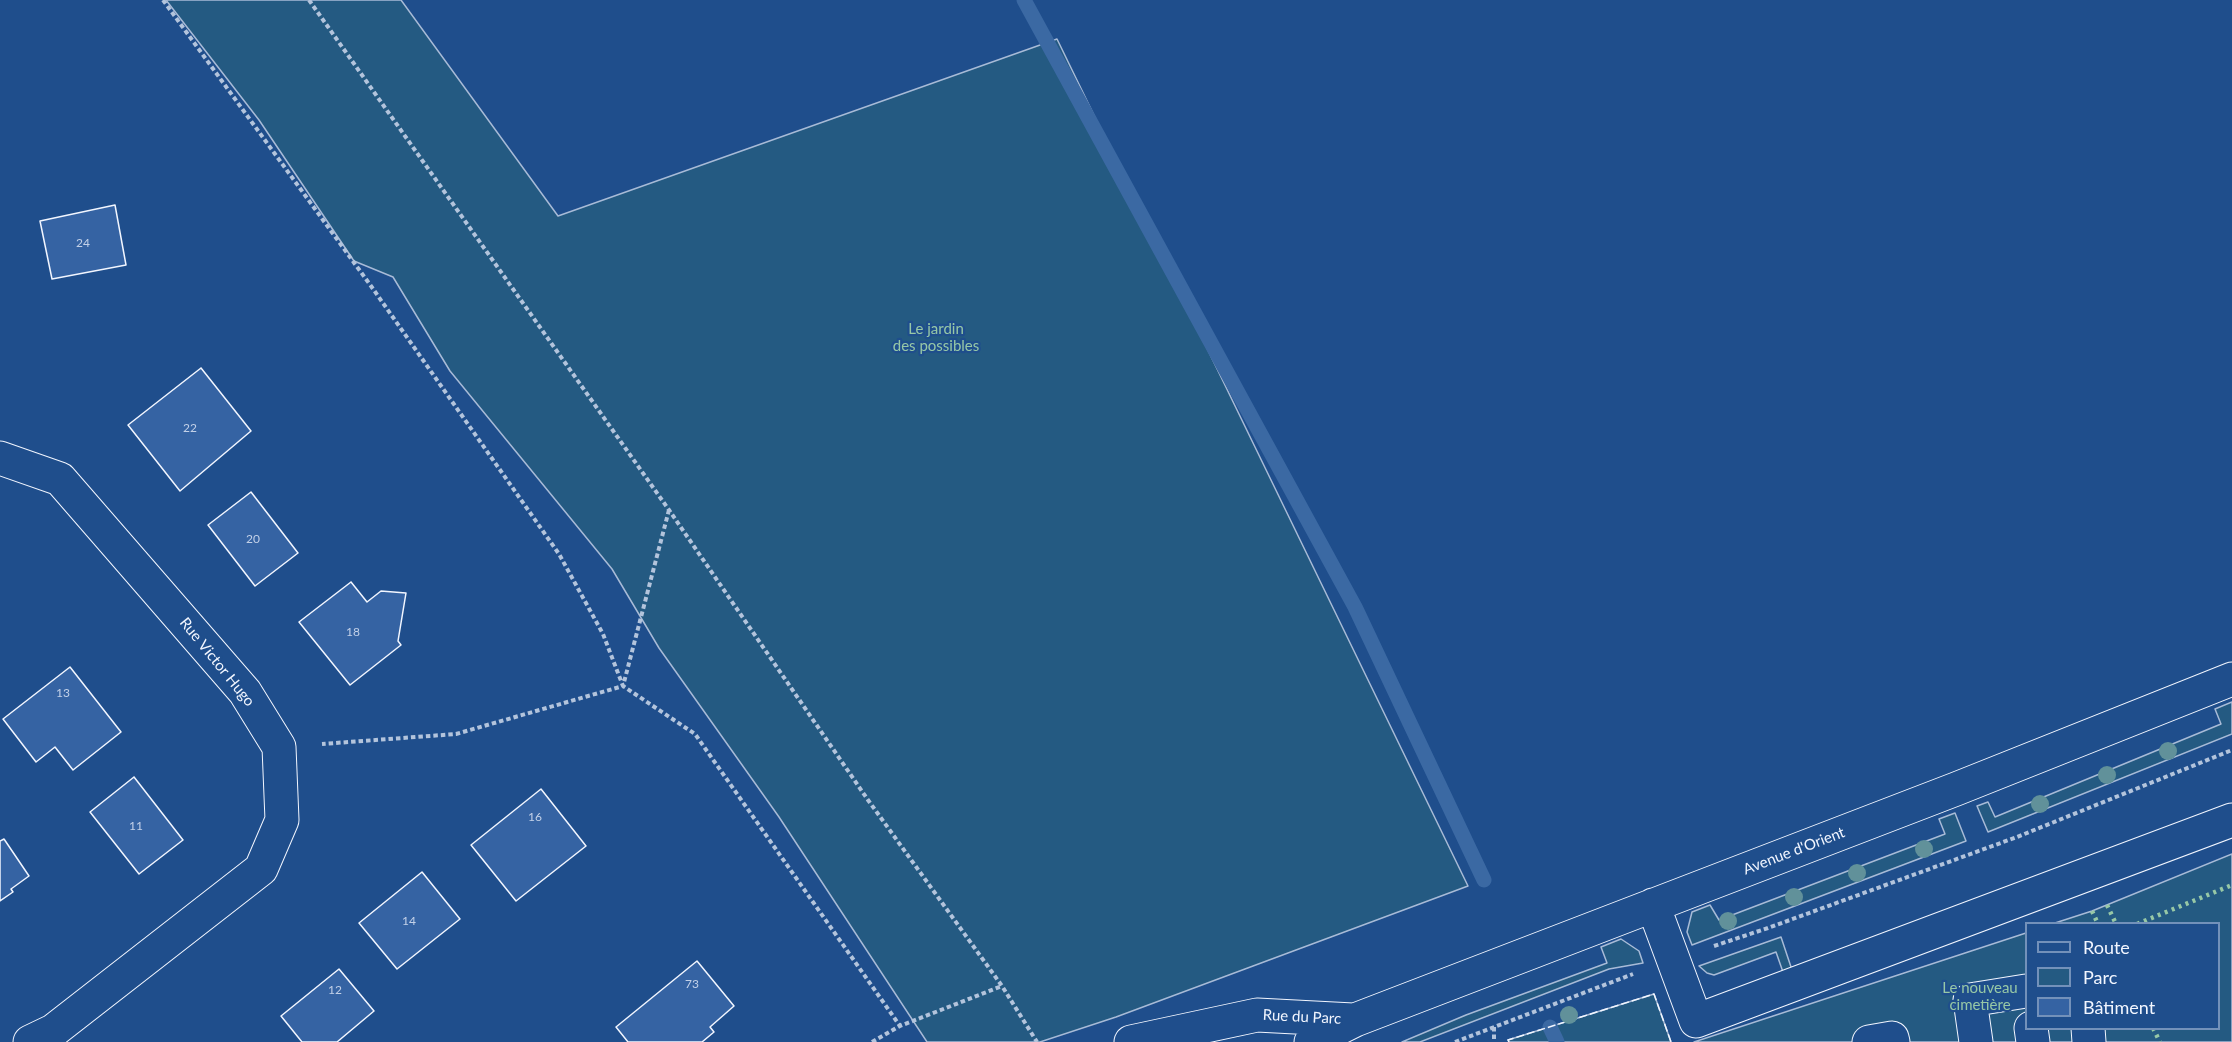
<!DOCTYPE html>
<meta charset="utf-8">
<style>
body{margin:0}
#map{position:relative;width:2232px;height:1042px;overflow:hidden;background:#1f4e8c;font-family:Lato,sans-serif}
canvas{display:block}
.legend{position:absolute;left:2025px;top:922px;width:195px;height:108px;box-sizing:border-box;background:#1f4e8c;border:2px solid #7391ba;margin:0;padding:8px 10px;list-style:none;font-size:18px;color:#f2f6ff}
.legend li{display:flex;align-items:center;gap:12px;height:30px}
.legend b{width:30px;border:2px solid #7391ba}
</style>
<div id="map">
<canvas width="2232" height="1042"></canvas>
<ul class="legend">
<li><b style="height:8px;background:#1f4e8c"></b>Route</li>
<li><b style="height:16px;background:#245a82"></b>Parc</li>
<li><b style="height:16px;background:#3563a3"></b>Bâtiment</li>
</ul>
</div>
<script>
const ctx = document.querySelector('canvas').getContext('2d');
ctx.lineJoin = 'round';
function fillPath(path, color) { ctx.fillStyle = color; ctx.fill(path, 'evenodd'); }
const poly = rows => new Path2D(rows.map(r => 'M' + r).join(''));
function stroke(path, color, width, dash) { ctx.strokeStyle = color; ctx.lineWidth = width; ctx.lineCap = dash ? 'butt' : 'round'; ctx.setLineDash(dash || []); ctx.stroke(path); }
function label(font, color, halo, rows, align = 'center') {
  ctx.font = font + ' Lato,sans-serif'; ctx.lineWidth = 4.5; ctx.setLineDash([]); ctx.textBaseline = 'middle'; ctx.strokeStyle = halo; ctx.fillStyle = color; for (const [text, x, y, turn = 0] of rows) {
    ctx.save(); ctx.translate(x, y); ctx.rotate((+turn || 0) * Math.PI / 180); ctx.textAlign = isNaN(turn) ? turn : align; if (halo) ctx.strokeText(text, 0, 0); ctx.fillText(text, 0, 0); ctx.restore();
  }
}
const green = poly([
 [166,0,401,0,558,216,1057,39,1468,886,1116,1017,1040,1042,927,1042,779,817,659,648,612,569,450,371,393,277,354,261,259,120,166,0],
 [2232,702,2232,734,1988,832,1977,806,1988,802,1995,817,2221,724,2215,709,2232,702],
 [1955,813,1966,841,1692,945,1687,932,1692,912,1710,905,1719,920,1945,834,1939,819,1955,813],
 [2232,854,2232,1042,1694,1042,2026,933,2026,1028,2218,1028,2218,924,2055,923,2092,911,2232,854],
 [1781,937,1793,973,1784,975,1776,952,1714,975,1707,973,1699,966,1781,937],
 [1621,939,1639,951,1643,963,1609,969,1420,1042,1402,1042,1466,1015,1607,963,1601,947,1621,939],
 [1654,994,1671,1042,1509,1042,1508,1040,1654,994]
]);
const stream = poly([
 [1024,0,1355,607,1484,880],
 [1550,1027,1557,1042]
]);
const building = poly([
 [115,205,126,265,52,279,40,221,115,205],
 [201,368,251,431,180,491,128,425,201,368],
 [251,492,298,553,255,586,208,525,251,492],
 [351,582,367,602,381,591,406,593,398,641,401,645,350,685,299,622,351,582],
 [70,667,121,732,73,770,55,747,36,762,3,719,70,667],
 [134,777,183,840,139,874,90,812,134,777],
 [541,789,586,846,516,901,471,845,541,789],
 [4,839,29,876,11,889,13,892,0,901,0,841,4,839],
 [422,872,460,919,397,969,359,923,422,872],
 [697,961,734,1006,710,1027,714,1032,702,1042,628,1042,616,1027,697,961],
 [339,969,374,1011,337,1042,302,1042,281,1016,339,969]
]);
const path = poly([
 [163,0,371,286,559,554,603,634,623,686,456,734,322,744],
 [309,0,669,510,868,800,1002,986,1037,1042],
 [669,510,623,686,695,734,900,1026],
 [1714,946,1768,928,2017,837,2232,750],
 [1494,1027,1494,1042],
 [872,1042,900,1026,1002,986],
 [1455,1042,1633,974]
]);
const minor = poly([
 [0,458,60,479,245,692,279,747,282,820,261,869,53,1031,30,1042],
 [1653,905,1696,1021,2232,820],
 [2031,1028,2033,1042],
 [2088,1028,2089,1042],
 [1131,1042,1257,1015,1353,1020],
 [1311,1042,1355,1020,1956,789,2232,679],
 [1869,1042,1892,1038,1893,1042],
 [1976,1042,1970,1000,2026,991]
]);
const hedge = poly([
 [2107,905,2116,924],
 [2092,911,2098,924],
 [2137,924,2232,885],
 [2153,1028,2160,1042]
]);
const fence = poly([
 [1509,1042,1508,1040,1654,994,1671,1042]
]);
const trees = [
 [2168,751],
 [2107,775],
 [2040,804],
 [1924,849],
 [1857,873],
 [1794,897],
 [1728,921],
 [1569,1015]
];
const numberNames = [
 ["24",83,243],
 ["22",190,428],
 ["20",253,539],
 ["18",353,632],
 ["13",63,693],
 ["16",535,817],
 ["11",136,826],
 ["14",409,921],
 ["73",692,984],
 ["12",335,990]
];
const parkNames = [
 ["Le jardin",936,329],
 ["des possibles",936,346],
 ["Le nouveau",1980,988],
 ["cimetière",1980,1005]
];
const streetNames = [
 ["Rue Victor Hugo",217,662,51],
 ["Avenue d'Orient",1794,851,-21],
 ["Rue du Parc",1302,1017,3]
];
fillPath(green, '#245a82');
stroke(green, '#a8bbd7', 1.5);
stroke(stream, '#3b69a3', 15);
fillPath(building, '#3563a3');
stroke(building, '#f2f6ff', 1.5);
stroke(minor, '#f2f6ff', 35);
stroke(path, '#b3c4dc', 4, [4.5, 3]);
stroke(minor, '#1f4e8c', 33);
stroke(hedge, '#97c8a6', 4.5, [3, 4.5]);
stroke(fence, '#f2f6ff', 1.5, [8, 3]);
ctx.fillStyle = '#61919a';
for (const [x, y] of trees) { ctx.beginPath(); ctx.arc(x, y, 9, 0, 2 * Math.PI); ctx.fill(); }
label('12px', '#c3d1e8', null, numberNames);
label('15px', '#97c8a6', '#1f4e8c', parkNames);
label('15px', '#f2f6ff', '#1f4e8c', streetNames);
</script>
